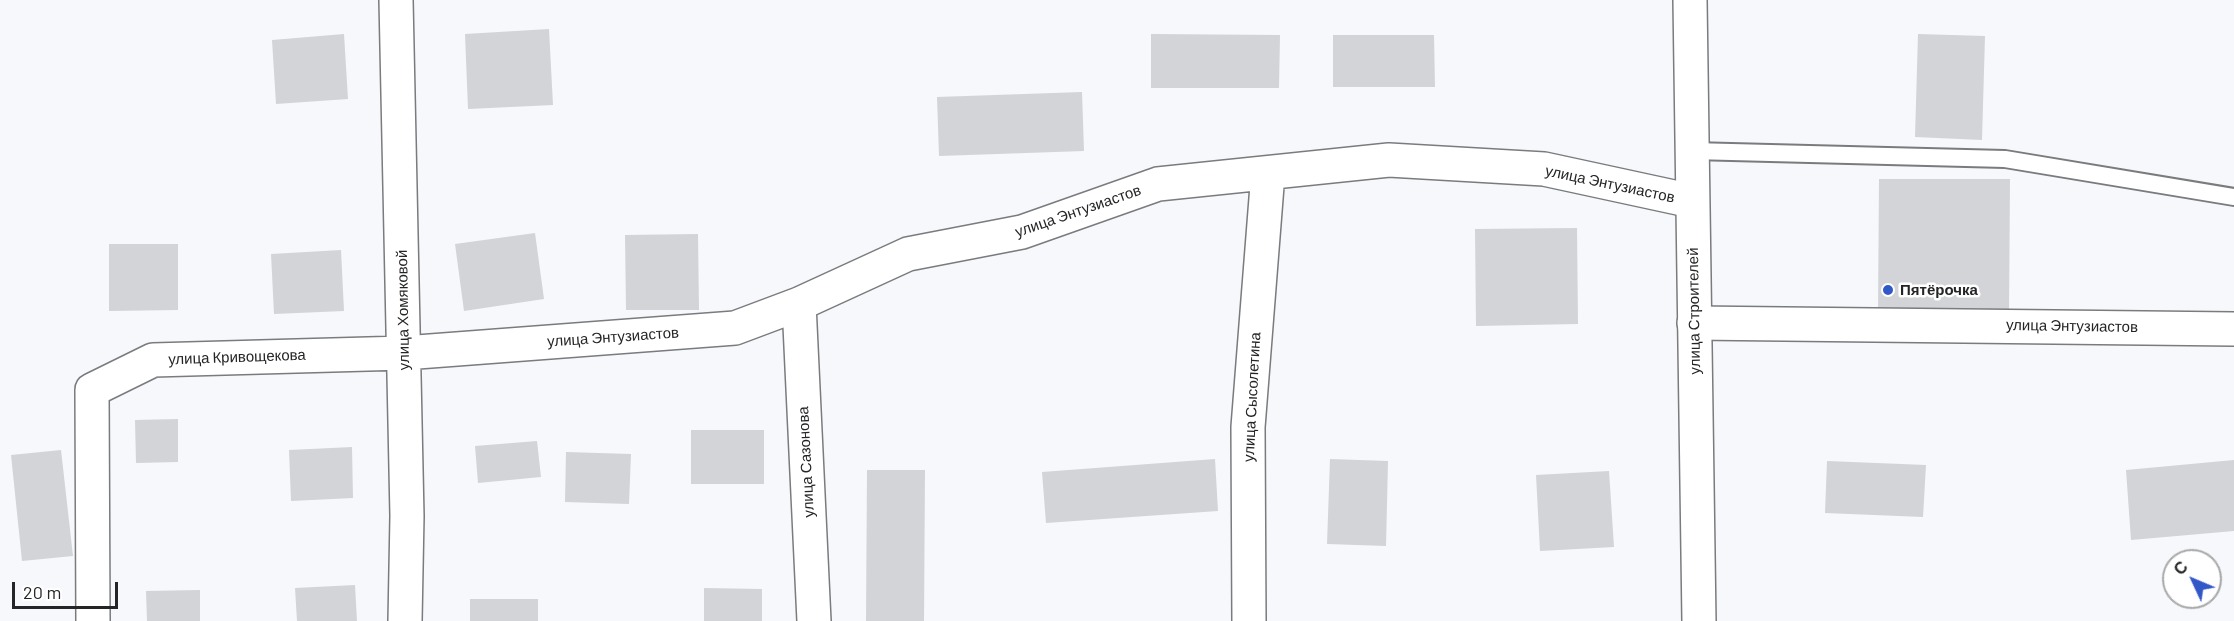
<!DOCTYPE html>
<meta charset="utf-8">
<style>
body{margin:0}
#map{position:relative;width:2234px;height:621px;overflow:hidden;background:#f6f8fb;font-family:Barlow,sans-serif}
canvas{display:block}
.north{position:absolute;left:2162px;top:549px;width:60px;height:60px;box-sizing:border-box;background:#fff;border:2px solid #a7a8a8;border-radius:50%;rotate:314deg;font-size:16px;font-weight:700;line-height:24px;text-align:center;color:#242526}
.north::after{content:'';display:block;margin:auto;width:21px;height:27px;background:#3258c8;clip-path:polygon(50% 0,100% 100%,50% 72%,0 100%)}
.scale{position:absolute;left:12px;top:582px;width:106px;height:27px;box-sizing:border-box;border:3px solid #242526;border-top:0;padding-left:8px;font-size:18px;line-height:21px;white-space:nowrap;color:#242526;-webkit-text-stroke:4px #fff;paint-order:stroke}
</style>
<div id="map">
<canvas width="2234" height="621"></canvas>
<div class="north">С</div>
<div class="scale">20 m</div>
</div>
<script>
const ctx = document.querySelector('canvas').getContext('2d');
ctx.lineJoin = 'round';
function fillPath(path, color) { ctx.fillStyle = color; ctx.fill(path, 'evenodd'); }
const poly = rows => new Path2D(rows.map(r => 'M' + r).join(''));
function stroke(path, color, width, dash) { ctx.strokeStyle = color; ctx.lineWidth = width; ctx.lineCap = dash ? 'butt' : 'round'; ctx.setLineDash(dash || []); ctx.stroke(path); }
function label(font, color, halo, rows, align = 'center') {
  ctx.font = font + ' Barlow,sans-serif'; ctx.lineWidth = 5; ctx.setLineDash([]); ctx.textBaseline = 'middle'; ctx.strokeStyle = halo; ctx.fillStyle = color; for (const [text, x, y, turn = 0] of rows) {
    ctx.save(); ctx.translate(x, y); ctx.rotate((+turn || 0) * Math.PI / 180); ctx.textAlign = isNaN(turn) ? turn : align; if (halo) ctx.strokeText(text, 0, 0); ctx.fillText(text, 0, 0); ctx.restore();
  }
}
const building = poly([
 [549,29,553,105,468,109,465,34],
 [344,34,348,99,276,104,272,40],
 [1151,34,1280,35,1279,88,1151,88],
 [1918,34,1985,36,1982,140,1915,137],
 [1333,35,1434,35,1435,87,1333,87],
 [1082,92,1084,151,939,156,937,97],
 [1879,179,2010,179,2009,313,1878,312],
 [1577,228,1578,324,1476,326,1475,229],
 [535,233,544,299,464,311,455,244],
 [698,234,699,310,626,310,625,235],
 [109,244,178,244,178,310,109,311],
 [341,250,344,311,274,314,271,254],
 [178,419,178,462,136,463,135,420],
 [691,430,764,430,764,484,691,484],
 [537,441,541,477,478,483,475,446],
 [352,447,353,498,291,501,289,450],
 [61,450,73,556,22,561,11,455],
 [566,452,631,454,629,504,565,502],
 [1215,459,1218,511,1046,523,1042,472],
 [1330,459,1388,461,1386,546,1327,544],
 [2234,460,2234,531,2131,540,2126,470],
 [1827,461,1926,465,1923,517,1825,513],
 [867,470,925,470,924,621,866,621],
 [1609,471,1614,547,1540,551,1536,475],
 [355,585,357,621,297,621,295,588],
 [704,588,762,589,762,621,704,621],
 [200,590,200,621,147,621,146,591],
 [470,599,538,599,538,621,470,621]
]);
const lane = poly([
 [1692,151,2005,159,2234,197]
]);
const street = poly([
 [396,0,407,516,405,621],
 [799,304,814,621],
 [1694,323,2234,329],
 [93,621,92,390,153,360,404,353,735,328,799,304,908,254,1022,232,1158,184,1389,160,1544,169,1692,201],
 [1249,621,1248,427,1268,173]
]);
const secondary = poly([
 [1690,0,1699,621]
]);
const markers = [
 [1888,290,6,"#3258c8"]
];
const streetNames = [
 ["улица Энтузиастов",1610,184,12],
 ["улица Энтузиастов",1078,211,-19],
 ["улица Хомяковой",403,310,-91],
 ["улица Строителей",1694,311,-91],
 ["улица Энтузиастов",2072,326,1],
 ["улица Энтузиастов",613,337,-4],
 ["улица Кривощекова",237,357,-2],
 ["улица Сысолетина",1252,397,-87],
 ["улица Сазонова",806,462,-93]
];
const poiNames = [
 ["Пятёрочка",1900,290]
];
fillPath(building, '#d2d4d7');
stroke(lane, '#797b7d', 20);
stroke(street, '#797b7d', 36);
stroke(secondary, '#797b7d', 36);
stroke(lane, '#fff', 16);
stroke(street, '#fff', 33);
stroke(secondary, '#fff', 33);
for (const [x, y, r, color] of markers) { const dot = new Path2D(); dot.arc(x, y, r, 0, 2 * Math.PI); ctx.fillStyle = color; ctx.fill(dot); stroke(dot, '#fff', 2); }
label('15px', '#242526', '#fff', streetNames);
label('bold 15px', '#242526', '#fff', poiNames, 'left');
</script>
